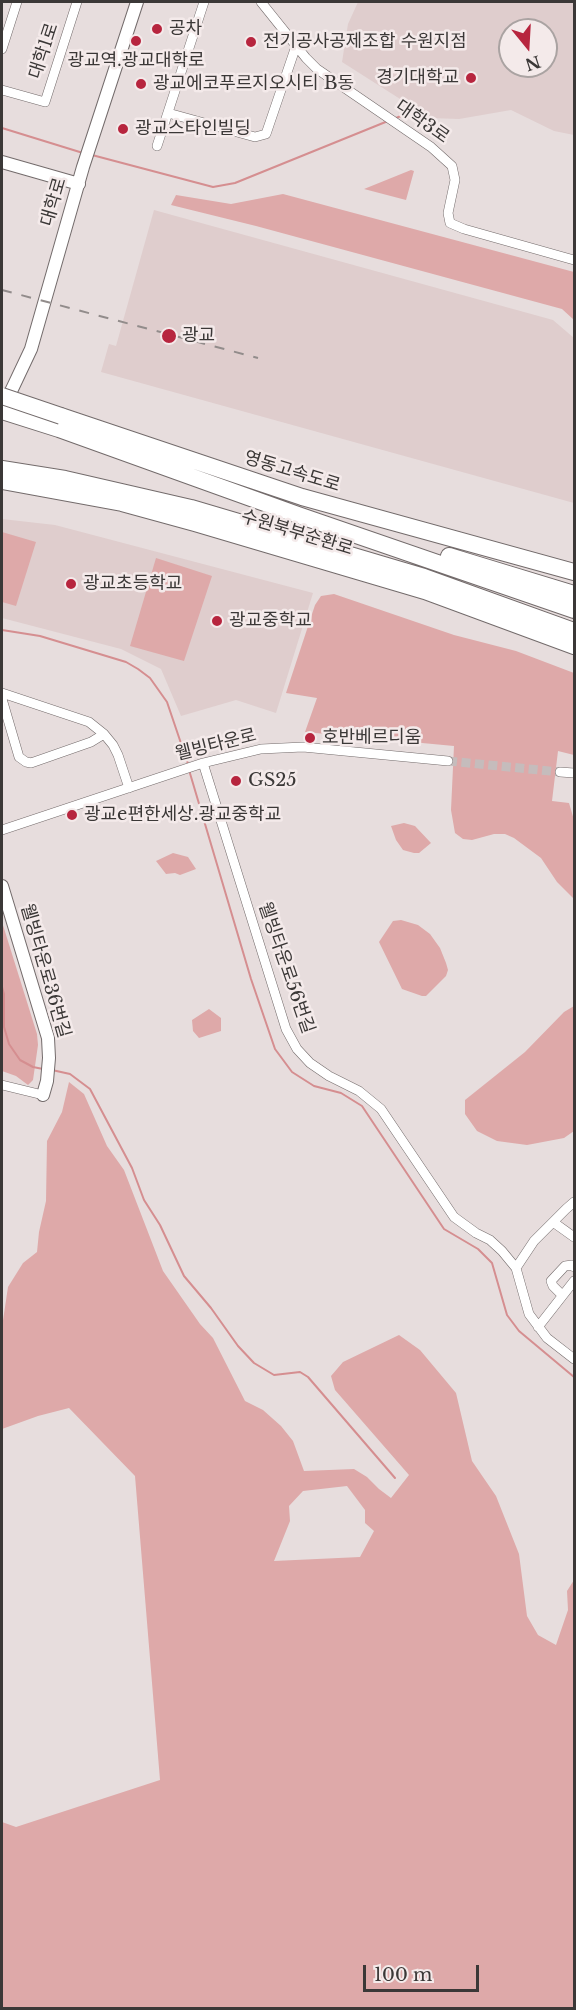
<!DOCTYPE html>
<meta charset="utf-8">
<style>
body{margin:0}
#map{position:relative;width:576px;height:2010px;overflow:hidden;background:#e7dddd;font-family:"Libre Baskerville",serif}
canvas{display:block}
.frame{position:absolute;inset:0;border:3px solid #3b3837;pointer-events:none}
.north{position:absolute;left:498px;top:18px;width:60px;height:60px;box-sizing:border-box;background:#f4eaea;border:2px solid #aaa3a2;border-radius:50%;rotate:162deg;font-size:16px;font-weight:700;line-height:24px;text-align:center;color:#3b3837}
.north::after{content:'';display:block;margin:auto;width:21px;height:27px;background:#b7253e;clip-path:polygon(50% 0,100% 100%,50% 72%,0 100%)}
.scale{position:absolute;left:363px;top:1965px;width:116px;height:27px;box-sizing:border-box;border:3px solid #3b3837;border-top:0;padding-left:8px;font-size:18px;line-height:21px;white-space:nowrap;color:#3b3837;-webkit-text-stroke:4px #f4eaea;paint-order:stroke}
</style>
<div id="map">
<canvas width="576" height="2010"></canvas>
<div class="frame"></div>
<div class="north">N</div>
<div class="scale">100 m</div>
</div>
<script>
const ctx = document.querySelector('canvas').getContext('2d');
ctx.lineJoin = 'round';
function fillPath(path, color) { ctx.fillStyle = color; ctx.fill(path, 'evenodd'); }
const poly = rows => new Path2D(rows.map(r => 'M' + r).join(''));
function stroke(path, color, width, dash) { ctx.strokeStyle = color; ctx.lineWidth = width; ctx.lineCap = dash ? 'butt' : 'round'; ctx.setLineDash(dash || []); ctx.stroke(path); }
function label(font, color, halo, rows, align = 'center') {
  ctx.font = font + ' "Libre Baskerville","Noto Sans KR",serif'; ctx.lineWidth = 5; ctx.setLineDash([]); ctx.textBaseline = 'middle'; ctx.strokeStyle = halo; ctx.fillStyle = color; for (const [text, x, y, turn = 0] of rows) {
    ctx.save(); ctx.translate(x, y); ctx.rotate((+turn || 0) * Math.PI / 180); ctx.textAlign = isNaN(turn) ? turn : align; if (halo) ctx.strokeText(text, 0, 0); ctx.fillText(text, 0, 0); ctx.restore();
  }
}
const built = poly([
 [358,2,574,2,574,135,554,131,511,110,459,119,430,118,342,62,348,24],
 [510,30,546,30,546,66,510,66],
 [154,210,553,320,574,338,574,503,101,372,109,344,116,346],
 [2,519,55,525,313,593,276,713,236,700,181,716,161,669,121,649,2,618]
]);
const green = poly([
 [411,170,414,171,406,200,364,189],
 [283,194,574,272,574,320,562,309,256,226,171,205,176,195,231,204],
 [2,532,36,542,16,606,2,602],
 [156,558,212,576,184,661,130,646],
 [334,594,454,635,516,651,574,673,574,755,558,751,552,801,569,803,574,820,574,899,557,882,541,858,514,838,505,834,494,834,472,840,463,839,455,833,451,810,454,746,305,732,317,698,286,693,315,605,321,596],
 [404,823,415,826,431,843,419,853,414,853,403,850,396,840,391,826],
 [173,853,188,857,196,869,180,875,175,873,166,874,156,861],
 [401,920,418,925,430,934,440,948,446,963,448,970,446,976,426,996,422,996,402,989,379,942,393,921],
 [2,922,37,1034,38,1045,33,1080,28,1085,16,1076,2,1071],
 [574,1006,574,1131,564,1138,527,1145,497,1141,477,1131,465,1114,465,1100,525,1052,564,1012],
 [209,1009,221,1018,221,1031,199,1038,193,1031,192,1020],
 [69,1082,84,1094,107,1146,124,1170,163,1271,200,1324,213,1338,245,1401,263,1410,281,1426,293,1441,304,1471,354,1469,367,1477,379,1489,391,1498,409,1475,335,1390,331,1376,343,1362,399,1335,420,1350,456,1393,472,1461,496,1496,519,1554,527,1616,538,1635,556,1645,568,1610,567,1591,574,1580,574,2008,2,2008,2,1822,16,1827,160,1780,135,1476,69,1408,38,1416,2,1429,2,1327,8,1287,23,1263,37,1252,39,1232,46,1201,47,1141,62,1112],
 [347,1486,365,1510,365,1523,374,1531,360,1557,274,1561,290,1521,289,1506,303,1491]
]);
const stream = poly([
 [396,118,418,109],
 [2,128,83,153],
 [92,155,213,187,235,183,388,121],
 [2,630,40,636,126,662,138,669,150,678,167,702,188,764],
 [189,770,251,979,275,1049,292,1072,314,1086,341,1093,362,1106,444,1229,478,1249,492,1263,507,1315,519,1331,574,1377],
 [2,987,4,994,4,1027,9,1044,20,1060,33,1067,43,1069],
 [52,1070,70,1074,90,1089,132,1168,144,1200,160,1225,184,1276,211,1308,238,1346,254,1363,274,1375,300,1372,308,1377,395,1478]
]);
const streetTunnel = poly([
 [448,761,560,772]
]);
const street = poly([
 [261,2,306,58,317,69,431,147,452,166,455,180,448,213,450,223,464,229,574,260],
 [2,49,17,2],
 [2,90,45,102,77,2],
 [168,113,255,137,266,134,296,46],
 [157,146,204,2],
 [2,693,89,722,104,734,113,745,118,755,129,788],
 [2,699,19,757,26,762,31,763,91,742,104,734],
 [203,763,286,1029,297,1049,310,1063,329,1076,359,1091,381,1109,454,1217,476,1233,490,1240,502,1251,516,1268,529,1314,547,1338,574,1359],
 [560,772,574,773],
 [2,830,203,763,261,749,303,747,448,761],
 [2,1085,43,1095],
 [553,1222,574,1237],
 [516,1268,534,1241,566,1209,574,1202],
 [562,1295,553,1286,551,1281,565,1266,572,1265,574,1267],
 [538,1327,574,1281]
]);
const secondary = poly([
 [2,162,79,184],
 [5,404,31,349,83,167,137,2],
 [2,886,48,1038,49,1058,47,1081,43,1095]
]);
const highway = poly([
 [2,411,59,429,298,515,574,610],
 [61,416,302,497,574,572],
 [2,469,65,479,191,508,424,577,574,631],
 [2,481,122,503,195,523,425,591,574,646],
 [449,556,574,594]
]);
const rail = poly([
 [2,290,258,358]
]);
const highwayBridge = poly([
 [2,396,61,416]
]);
const markers = [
 [157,29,6,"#b7253e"],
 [136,41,6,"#b7253e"],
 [251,42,6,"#b7253e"],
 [471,78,6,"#b7253e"],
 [141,84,6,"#b7253e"],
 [123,129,6,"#b7253e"],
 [169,336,8,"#b7253e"],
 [71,584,6,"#b7253e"],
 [217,621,6,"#b7253e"],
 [310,738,6,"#b7253e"],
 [236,781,6,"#b7253e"],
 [72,815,6,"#b7253e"]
];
const poiNames = [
 ["공차",169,29],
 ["전기공사공제조합 수원지점",263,42],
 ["광교역.광교대학로",136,61,"center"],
 ["경기대학교",459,78,"right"],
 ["광교에코푸르지오시티 B동",153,84],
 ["광교스타인빌딩",135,129],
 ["광교",182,336],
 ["광교초등학교",83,584],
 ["광교중학교",229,621],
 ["호반베르디움",322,738],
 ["GS25",248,781],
 ["광교e편한세상.광교중학교",84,815]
];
const streetNames = [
 ["대학1로",44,51,-72],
 ["대학3로",422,122,35],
 ["대학로",54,202,-74],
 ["영동고속도로",292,472,17],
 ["수원북부순환로",297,533,17],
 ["웰빙타운로",216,745,-14],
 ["웰빙타운로56번길",286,968,71],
 ["웰빙타운로36번길",45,971,74]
];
fillPath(built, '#dfcdcd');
fillPath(green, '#dea9a9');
stroke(stream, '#d58e90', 2);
stroke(streetTunnel, '#c5bcbc', 9, [9, 4.5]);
stroke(street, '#736b6b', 10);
stroke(secondary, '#736b6b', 14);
stroke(highway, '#736b6b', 18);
stroke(street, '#fff', 9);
stroke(secondary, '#fff', 12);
stroke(highway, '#fff', 16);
stroke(rail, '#928c8b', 2, [10, 10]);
stroke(highwayBridge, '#736b6b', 18, []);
stroke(highwayBridge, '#fff', 16);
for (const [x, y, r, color] of markers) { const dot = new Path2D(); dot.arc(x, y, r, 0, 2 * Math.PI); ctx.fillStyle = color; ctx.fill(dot); stroke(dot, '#f4eaea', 2); }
label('18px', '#3b3837', '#f4eaea', poiNames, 'left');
label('18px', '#3b3837', '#f4eaea', streetNames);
</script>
